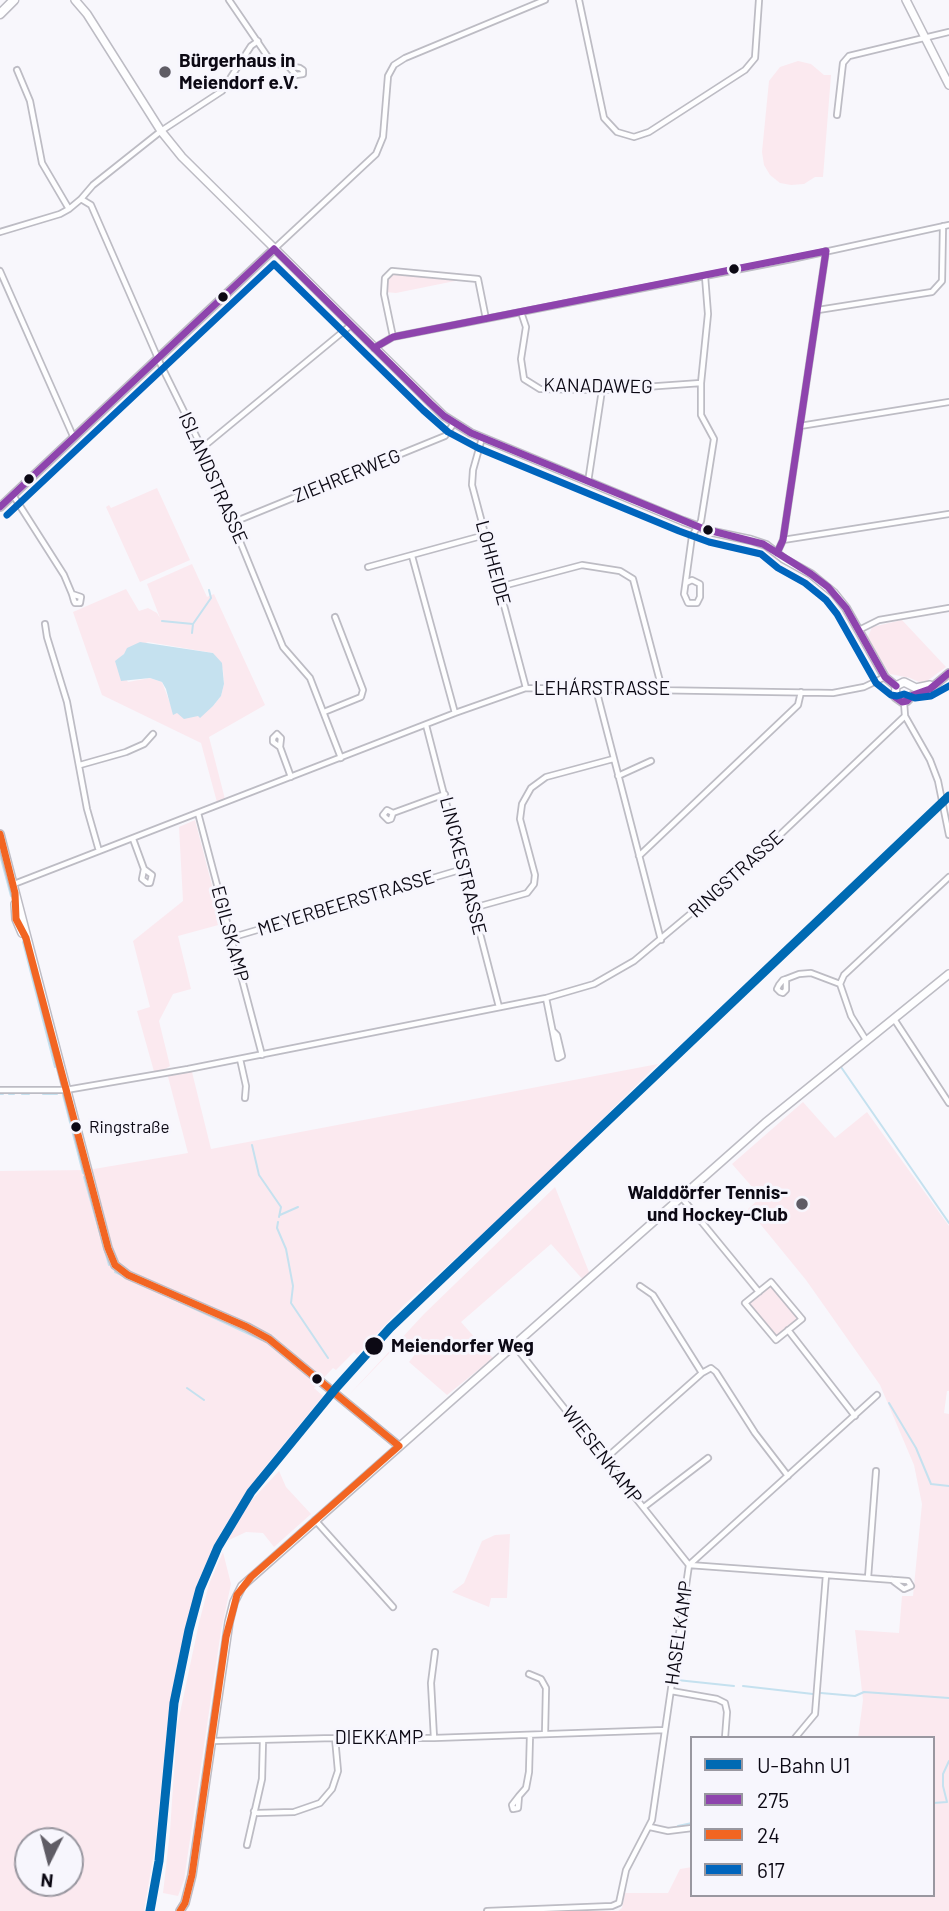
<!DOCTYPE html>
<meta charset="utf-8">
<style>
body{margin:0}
#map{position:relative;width:949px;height:1911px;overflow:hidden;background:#f8f7fc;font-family:Barlow,sans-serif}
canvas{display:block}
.legend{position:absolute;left:690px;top:1736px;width:245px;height:161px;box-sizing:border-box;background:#f7f6fd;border:2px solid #9997a0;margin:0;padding:9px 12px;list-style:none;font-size:21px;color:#0c0914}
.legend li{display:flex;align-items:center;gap:14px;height:35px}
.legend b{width:35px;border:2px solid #9997a0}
.north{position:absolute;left:14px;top:1827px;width:70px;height:70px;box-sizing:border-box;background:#f7f6fd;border:2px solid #9997a0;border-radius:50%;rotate:186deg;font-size:19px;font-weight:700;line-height:28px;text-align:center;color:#0c0914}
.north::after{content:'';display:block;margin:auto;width:24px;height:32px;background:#5f5c65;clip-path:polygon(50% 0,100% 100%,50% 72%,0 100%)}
</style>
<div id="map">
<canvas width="949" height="1911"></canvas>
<ul class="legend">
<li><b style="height:9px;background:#006ab3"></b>U-Bahn U1</li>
<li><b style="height:9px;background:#8e44ad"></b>275</li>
<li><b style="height:9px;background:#f26522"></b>24</li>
<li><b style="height:9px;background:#0065bd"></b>617</li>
</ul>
<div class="north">N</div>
</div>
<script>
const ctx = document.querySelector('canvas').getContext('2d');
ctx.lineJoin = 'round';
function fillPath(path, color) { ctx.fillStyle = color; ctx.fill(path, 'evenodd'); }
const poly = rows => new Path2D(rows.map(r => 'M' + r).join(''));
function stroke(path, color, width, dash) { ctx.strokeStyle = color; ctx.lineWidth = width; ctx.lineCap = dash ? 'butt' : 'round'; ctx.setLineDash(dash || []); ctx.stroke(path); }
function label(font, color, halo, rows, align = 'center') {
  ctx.font = font + ' Barlow,sans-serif'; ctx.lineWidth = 6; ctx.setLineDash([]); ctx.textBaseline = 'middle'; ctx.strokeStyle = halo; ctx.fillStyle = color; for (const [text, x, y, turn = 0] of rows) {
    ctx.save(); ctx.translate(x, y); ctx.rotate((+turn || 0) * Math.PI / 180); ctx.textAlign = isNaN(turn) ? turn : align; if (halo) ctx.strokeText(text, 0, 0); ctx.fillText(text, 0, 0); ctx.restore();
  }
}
const green = poly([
 [798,61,811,64,824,75,831,75,823,177,815,177,804,184,791,185,780,183,770,175,764,165,762,152,769,81,780,67],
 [393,272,456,277,455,281,396,293,385,292,387,278],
 [157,488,190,560,140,582,106,507,109,505,111,508],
 [192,564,207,597,214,594,265,705,209,737,226,803,218,806,201,743,102,695,73,612,126,589,139,611,148,608,157,613,160,618,147,584],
 [148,642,213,653,223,669,224,684,221,696,213,706,198,716,177,713,173,711,162,682,150,678,128,682,117,665,118,660,124,654],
 [902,620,946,667,927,681,919,682,910,678,890,674,869,641,868,637,872,627],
 [195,820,222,924,178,936,191,989,173,994,159,1021,170,1066,155,1075,137,1011,150,1007,133,941,183,901,179,827],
 [658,1064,521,1199,404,1305,357,1355,354,1352,336,1370,333,1368,314,1388,323,1396,260,1473,221,1532,199,1579,177,1664,168,1718,155,1847,144,1911,0,1911,0,1171,88,1170,188,1153,167,1073,191,1068,211,1149],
 [28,1841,70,1841,70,1883,28,1883],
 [803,1102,835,1138,867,1112,949,1226,949,1391,947,1391,944,1413,949,1414,949,1911,618,1911,622,1908,625,1893,668,1893,680,1869,692,1867,692,1895,933,1895,933,1738,858,1738,863,1700,855,1630,899,1633,902,1596,913,1596,922,1504,914,1465,880,1385,806,1280,748,1209,761,1197,732,1164],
 [555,1187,591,1277,585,1282,551,1244,461,1322,493,1358,447,1395,409,1362,416,1353,417,1349,412,1342,406,1340,400,1342,347,1397,424,1314],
 [771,1283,800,1319,776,1339,747,1303],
 [279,1471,286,1487,311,1514,274,1547,263,1533,246,1532,227,1541,250,1502],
 [510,1534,507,1598,491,1598,489,1607,452,1592,464,1583,482,1541,495,1535],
 [223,1552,231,1584,221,1631,184,1880,178,1896,163,1893,170,1831,177,1727,199,1623,209,1584]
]);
const water = poly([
 [140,642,213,653,222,663,224,684,221,696,213,706,200,718,198,716,184,719,177,713,173,715,166,689,162,682,150,678,121,681,115,661,124,654,127,648]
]);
const stream = poly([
 [162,621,193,624,192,633],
 [193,624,211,598,209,590],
 [0,855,11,896],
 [23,942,55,1067],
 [841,1067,949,1223],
 [0,1094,3,1094],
 [9,1094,14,1094],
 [22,1094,29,1094],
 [43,1094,57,1094],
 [63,1095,83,1173],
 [252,1145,259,1175,281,1207,279,1217],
 [84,1177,109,1265],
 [280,1215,298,1207],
 [278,1222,277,1228,286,1249,293,1286,291,1303,328,1358],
 [115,1272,262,1340],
 [187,1388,204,1400],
 [889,1403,916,1448,931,1484,949,1486],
 [677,1680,734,1686],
 [743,1686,813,1694],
 [821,1693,855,1696,864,1692,949,1698],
 [933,1803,947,1802,943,1786,943,1774,949,1761],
 [678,1826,692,1823]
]);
const street = poly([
 [229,0,272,63,300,68,303,70,303,74,296,75,289,67],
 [579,0,604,118,617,132,634,137,649,132,745,70,755,58,759,0],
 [17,70,30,101,42,163,69,209],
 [837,115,843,63,849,56,949,32],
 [81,199,91,205,160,363,202,448,283,647,310,678,341,758],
 [0,232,60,214,69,209,81,199,93,185,161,131,222,91,251,46,258,41],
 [274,249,376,154,383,137,388,76,394,65,405,58,545,0],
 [0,271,73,436],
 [818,310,932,292,942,281,943,226],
 [521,312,526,327,521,359,524,379,540,389,602,390,701,383],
 [393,337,384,294,385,278,392,271,478,279,486,319],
 [374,348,393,337,792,259,949,225],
 [800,426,949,402],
 [482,438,473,470,472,485,526,688],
 [202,448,351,325],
 [588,482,602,390],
 [13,495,64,575,72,594,74,601,75,603,80,603,81,597,72,594],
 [234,522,445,436,454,423],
 [783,540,949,514],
 [777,553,783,540,826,251],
 [412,556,455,713],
 [368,567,485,535],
 [686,583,692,580,700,584,700,597,697,603,688,603,684,594,692,536,701,521,714,439,701,415,701,383,708,314,705,276],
 [499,587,582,565,620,571,633,579,662,689],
 [45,624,47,637,67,702,87,809,99,851],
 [859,630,879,620,949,608],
 [596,689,661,940],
 [904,702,905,716,930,760,938,781,949,835],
 [324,712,361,697,363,690,335,617],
 [426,725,499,1007],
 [280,747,273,742,273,738,277,734,281,738,280,747,291,777],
 [80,765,126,752,144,744,153,734],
 [618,776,651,761],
 [198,813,262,1055],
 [393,813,387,810,383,815,388,820,391,819,393,813,445,794],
 [133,839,144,869,142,879,147,883,150,883,152,875,144,869],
 [639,856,798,705,801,692],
 [14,884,455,713,526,688,833,693,864,687,885,677],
 [473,908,527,893,534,884,535,875,520,819,522,804,531,788,546,777,613,759],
 [230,938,463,869],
 [786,979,786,990,783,993,780,992,777,989,779,985,783,980,786,979,799,974,811,973,840,984],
 [546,998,558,1058,562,1056,557,1035,553,1031],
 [894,1019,949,1103],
 [866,1040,851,1016,840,984,844,975,949,877],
 [240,1059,246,1086,245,1098],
 [0,1090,66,1090,188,1069,546,998,594,984,634,961,744,869,905,716],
 [682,1198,759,1292],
 [771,1282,802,1319,776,1340,745,1303,771,1282],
 [640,1286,653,1295,702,1373,711,1368,716,1372,755,1433,788,1476],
 [788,1330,855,1416],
 [514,1345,689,1565],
 [605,1459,702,1373],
 [644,1507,708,1458],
 [315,1520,393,1607],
 [689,1565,908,1581,911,1586,904,1589,892,1580],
 [868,1578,876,1471],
 [529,1674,541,1679,546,1688,545,1734],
 [671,1691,717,1699,725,1703,727,1712,725,1738],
 [434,1738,431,1683,435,1652],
 [795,1738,815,1714,826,1575],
 [212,1741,335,1738,434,1738,665,1730],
 [519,1796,512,1805,513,1809,518,1808,519,1796,526,1788,529,1772,530,1735],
 [254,1811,257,1813,294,1812,320,1803,332,1789,338,1771,335,1738],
 [650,1827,668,1831,692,1828],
 [247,1845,262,1779,263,1740],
 [487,1911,612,1906,619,1903,626,1870,652,1820,689,1565,877,1395]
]);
const secondary = poly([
 [75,0,87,14,161,131,182,157,444,416,471,433,683,521,713,532,751,540,766,545,784,559,811,574,834,593,846,608,885,677,896,686],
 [906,0,949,85],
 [0,507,274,249],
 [896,686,895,697,902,702,907,701,913,695,930,689,949,673],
 [896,686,904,682,916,688,930,685],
 [0,834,108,1248,115,1265,128,1275,247,1327,269,1339,399,1446],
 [15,904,16,919,22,933],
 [180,1911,185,1903,192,1875,229,1622,234,1602,242,1586,765,1123,949,974]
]);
const primary = poly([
 [0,14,14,0]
]);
const bus1 = poly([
 [274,249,430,403,444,416,471,433,704,529,763,544,811,574,828,587,846,608,885,677,896,686],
 [374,348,393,337,826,251],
 [0,507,274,249],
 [777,553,783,540,826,251],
 [895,697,902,702,907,701,913,695,930,689,949,673]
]);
const bus2 = poly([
 [0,834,15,893,16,919,26,938,108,1248,115,1265,128,1275,247,1327,269,1339,399,1446],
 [180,1911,185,1903,192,1875,226,1637,237,1595,251,1577,399,1446]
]);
const bus3 = poly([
 [7,515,274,264,423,410,448,432,478,448,679,531,709,542,761,554,778,568,805,583,826,600,837,614,876,683,891,695,897,696,904,694,915,698,931,696,949,686]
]);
const metro1 = poly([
 [150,1911,159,1861,174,1703,189,1630,200,1589,218,1547,251,1492,336,1388,390,1328,949,796]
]);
const markers = [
 [165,72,7,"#5f5c65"],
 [734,269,6,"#0c0914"],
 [223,297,6,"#0c0914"],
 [29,479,6,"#0c0914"],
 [708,530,6,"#0c0914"],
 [76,1127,6,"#0c0914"],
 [802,1204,7,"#5f5c65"],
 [374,1346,10,"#0c0914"],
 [317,1379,6,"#0c0914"]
];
const busNames = [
 ["Ringstraße",89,1127]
];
const poiNames = [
 ["Bürgerhaus in",179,61],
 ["Meiendorf e.V.",179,83],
 ["Walddörfer Tennis-",788,1193,"right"],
 ["und Hockey-Club",788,1215,"right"]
];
const streetNames = [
 ["KANADAWEG",598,386,1],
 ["ZIEHRERWEG",347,476,-22],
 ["ISLANDSTRASSE",213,478,66],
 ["LOHHEIDE",493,563,75],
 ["LEHÁRSTRASSE",602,689],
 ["LINCKESTRASSE",463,866,76],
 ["RINGSTRASSE",736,874,-42],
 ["MEYERBEERSTRASSE",346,903,-17],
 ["EGILSKAMP",230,934,75],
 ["WIESENKAMP",602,1455,52],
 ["HASELKAMP",679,1633,-82],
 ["DIEKKAMP",379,1738]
];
const stopNames = [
 ["Meiendorfer Weg",391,1346]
];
fillPath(green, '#fbe9ef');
fillPath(water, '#c5e1ef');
stroke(stream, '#c5e1ef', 2);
stroke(street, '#bdbcc4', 8);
stroke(secondary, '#bdbcc4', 10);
stroke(primary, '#bdbcc4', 11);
stroke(street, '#fefeff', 4.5);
stroke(secondary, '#fefeff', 7);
stroke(primary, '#fefeff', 8);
stroke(bus1, '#8e44ad', 7);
stroke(bus2, '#f26522', 7);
stroke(bus3, '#0065bd', 7);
stroke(metro1, '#006ab3', 9);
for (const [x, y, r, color] of markers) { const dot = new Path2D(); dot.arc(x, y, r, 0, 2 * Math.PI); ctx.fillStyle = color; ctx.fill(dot); stroke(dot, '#f7f6fd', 2.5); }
label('17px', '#0c0914', '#f7f6fd', busNames, 'left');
label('bold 19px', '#0c0914', '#f7f6fd', poiNames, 'left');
label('19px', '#0c0914', '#f7f6fd', streetNames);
label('bold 19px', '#0c0914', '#f7f6fd', stopNames, 'left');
</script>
